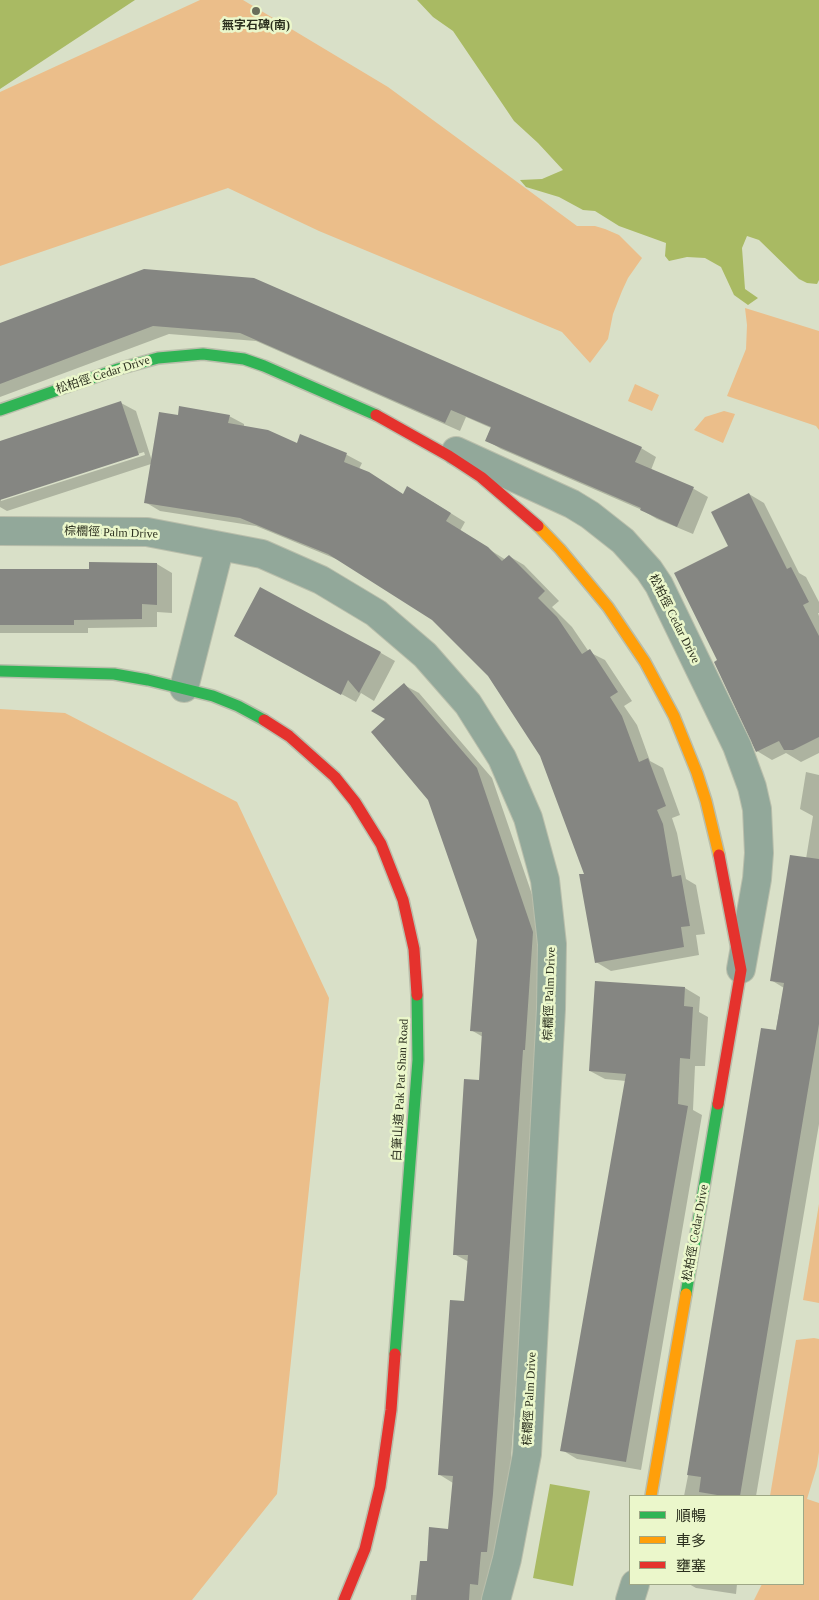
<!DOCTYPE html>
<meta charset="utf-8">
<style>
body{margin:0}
#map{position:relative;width:819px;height:1600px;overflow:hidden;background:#d9e0c8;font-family:"Times New Roman","Noto Sans TC",serif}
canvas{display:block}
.legend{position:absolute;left:629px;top:1495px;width:175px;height:90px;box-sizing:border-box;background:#ebf7cb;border:1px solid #9ea786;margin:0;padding:6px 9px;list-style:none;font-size:15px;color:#2b2f1e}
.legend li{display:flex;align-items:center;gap:10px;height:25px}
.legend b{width:25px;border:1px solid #9ea786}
</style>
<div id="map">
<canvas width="819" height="1600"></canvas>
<ul class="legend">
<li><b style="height:6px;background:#30b455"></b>順暢</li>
<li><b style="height:6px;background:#ff9f0a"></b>車多</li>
<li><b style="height:6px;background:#e5322d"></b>壅塞</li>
</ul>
</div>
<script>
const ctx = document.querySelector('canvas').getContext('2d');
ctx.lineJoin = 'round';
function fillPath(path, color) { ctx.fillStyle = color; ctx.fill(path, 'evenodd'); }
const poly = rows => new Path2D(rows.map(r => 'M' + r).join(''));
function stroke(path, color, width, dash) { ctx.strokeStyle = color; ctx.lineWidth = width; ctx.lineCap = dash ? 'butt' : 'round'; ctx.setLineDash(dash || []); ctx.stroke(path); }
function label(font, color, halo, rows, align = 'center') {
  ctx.font = font + ' "Times New Roman","Noto Sans TC",serif'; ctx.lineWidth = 5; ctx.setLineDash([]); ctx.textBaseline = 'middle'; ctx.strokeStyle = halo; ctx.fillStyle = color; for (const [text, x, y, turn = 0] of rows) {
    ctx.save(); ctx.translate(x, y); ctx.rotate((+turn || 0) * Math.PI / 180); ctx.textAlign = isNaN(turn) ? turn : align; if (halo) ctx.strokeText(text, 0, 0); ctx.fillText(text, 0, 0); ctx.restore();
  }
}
const green = poly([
 [200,0,243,0,388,87,577,226,595,226,605,229,619,235,642,258,628,278,622,291,613,314,608,339,590,363,562,332,319,231,228,188,0,266,0,92],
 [745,308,819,331,819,430,816,426,727,396,746,349,747,325],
 [635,384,659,395,652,411,628,401],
 [724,411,735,414,723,443,694,430,705,417],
 [0,709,65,713,237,802,329,998,277,1494,192,1600,0,1600],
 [819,1204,819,1303,803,1300],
 [814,1338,819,1339,819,1452,817,1466,807,1499,819,1503,819,1600,754,1600,762,1584,803,1584,803,1496,770,1496,796,1340]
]);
const water = poly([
 [0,0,135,0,0,89],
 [417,0,819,0,819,280,817,284,807,283,799,279,759,240,747,236,742,248,745,289,758,298,748,305,734,295,721,267,705,258,687,257,669,261,665,256,666,243,619,226,595,211,583,210,559,197,526,187,520,180,542,179,563,170,538,143,514,121,453,31,433,17],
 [550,1484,590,1491,573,1586,533,1578]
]);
const shadow = poly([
 [142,271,641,448,656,457,651,470,694,489,708,497,693,534,657,519,642,510,501,449,486,440,491,428,466,417,460,431,256,341,169,334,0,397,0,325],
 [121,403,136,411,152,461,179,417,229,416,244,424,244,427,297,444,301,435,347,455,362,463,359,469,404,495,423,496,465,522,460,531,506,560,509,556,524,565,559,601,552,607,572,627,589,652,605,660,632,701,624,706,637,725,650,761,663,768,680,815,672,818,677,833,686,879,696,885,705,934,696,935,699,955,611,971,596,962,586,875,541,756,488,675,433,619,341,561,256,526,160,511,145,502,151,464,7,511,0,507,0,442],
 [144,452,145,455,1,501,1,498],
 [749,494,764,503,799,573,806,577,819,602,819,613,818,613,819,616,819,753,801,762,786,753,772,760,757,751,719,661,729,546],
 [90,564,157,564,172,573,172,613,157,612,157,627,88,628,88,633,0,633,0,570,91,570],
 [250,644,381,653,395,661,374,701,361,693,356,702],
 [404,685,419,693,492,778,548,941,538,1058,508,1504,484,1600,411,1600,411,1595,418,1595,428,1563,450,1530,453,1483,440,1475,465,1302,469,1262,454,1254,481,1082,483,1037,471,1030,478,940,429,799,387,719],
 [806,772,819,775,819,1124,756,1496,684,1496,784,988,771,980,806,859,813,816,800,809],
 [685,988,700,997,699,1012,708,1017,705,1066,695,1066,693,1110,702,1115,641,1470,577,1459,562,1450,626,1081,605,1079,590,1071],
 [689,1584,737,1584,736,1594,696,1588]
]);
const building = poly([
 [144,269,254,278,642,447,635,462,694,487,677,527,640,510,641,508,485,441,491,427,451,410,445,423,240,333,153,326,0,384,0,323],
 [121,401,139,455,0,500,0,441],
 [179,406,230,415,228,423,268,430,297,443,300,434,347,453,344,462,369,472,403,494,407,486,451,513,446,521,488,547,502,561,509,555,545,591,538,598,557,617,582,654,590,649,618,692,610,697,622,716,639,762,648,758,666,806,657,810,663,824,672,877,681,875,690,926,681,927,684,947,595,963,579,874,584,874,540,756,488,676,432,620,328,554,276,533,240,518,144,503,159,412,178,415],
 [749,493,787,569,791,567,809,602,803,605,819,636,819,737,793,750,784,750,779,741,756,752,714,662,717,660,674,573,728,546,711,512],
 [89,562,157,563,157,605,142,604,142,619,74,620,74,625,0,625,0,569,89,569],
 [260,587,381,652,359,693,348,680,341,695,234,636],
 [404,683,477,768,533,932,525,1050,523,1050,493,1494,487,1552,481,1552,478,1585,470,1584,469,1600,416,1600,420,1561,427,1561,429,1527,448,1529,453,1476,438,1475,450,1300,464,1301,468,1255,453,1255,464,1079,479,1080,482,1032,470,1031,477,940,428,800,371,732,385,719,371,711],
 [790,855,819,859,819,1024,740,1496,723,1496,699,1492,701,1477,687,1475,761,1028,776,1030,784,983,770,981],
 [595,981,685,987,684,1006,693,1007,690,1059,680,1058,678,1104,688,1106,626,1462,560,1451,626,1074,589,1071]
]);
const street = poly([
 [456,451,572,504,590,515,623,541,649,570,659,585,737,746,752,787,757,809,759,853,757,879,741,969],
 [0,531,147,532,262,554,321,580,376,613,425,655,468,704,502,758,528,818,545,880,552,944,551,1009,527,1454,507,1559,496,1600],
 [184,688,220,546],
 [630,1600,635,1584]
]);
const fast = poly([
 [0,410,118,369,158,358,203,354,244,359,264,366,376,415],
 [0,671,114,674,148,680,213,696,238,706,264,720],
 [686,1294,718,1104],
 [395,1354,418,1060,417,995]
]);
const slow = poly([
 [538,526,560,549,608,607,645,662,674,716,697,773,706,801,719,855],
 [651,1496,686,1294]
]);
const jam = poly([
 [376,415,449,456,481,477,538,526],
 [264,720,289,736,335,777,355,802,381,844,403,900,414,949,417,995],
 [718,1104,741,970,719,855],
 [344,1600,365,1549,380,1487,391,1410,395,1354]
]);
const markers = [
 [256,11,5,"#686d5a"]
];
const poiNames = [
 ["無字石碑(南)",256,26]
];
const streetNames = [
 ["松柏徑 Cedar Drive",103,375,-18],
 ["棕櫚徑 Palm Drive",111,533,2],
 ["松柏徑 Cedar Drive",674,619,63],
 ["棕櫚徑 Palm Drive",550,994,-88],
 ["白筆山道 Pak Pat Shan Road",401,1090,-87],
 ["松柏徑 Cedar Drive",696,1233,-80],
 ["棕櫚徑 Palm Drive",530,1399,-87]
];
fillPath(green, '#ebbe8a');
fillPath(water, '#a9ba63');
fillPath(shadow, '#0003');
fillPath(building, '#858682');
stroke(street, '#b9beab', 30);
stroke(fast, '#b9beab', 14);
stroke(slow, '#b9beab', 14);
stroke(jam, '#b9beab', 14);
stroke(street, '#92a89a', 28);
stroke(fast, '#30b455', 11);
stroke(slow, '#ff9f0a', 11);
stroke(jam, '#e5322d', 11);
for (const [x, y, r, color] of markers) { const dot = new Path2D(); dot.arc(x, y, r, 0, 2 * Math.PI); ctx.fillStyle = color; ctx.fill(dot); stroke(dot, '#ebf7cb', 2); }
label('bold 12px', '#2b2f1e', '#ebf7cb', poiNames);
label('12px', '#2b2f1e', '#ebf7cb', streetNames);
</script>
